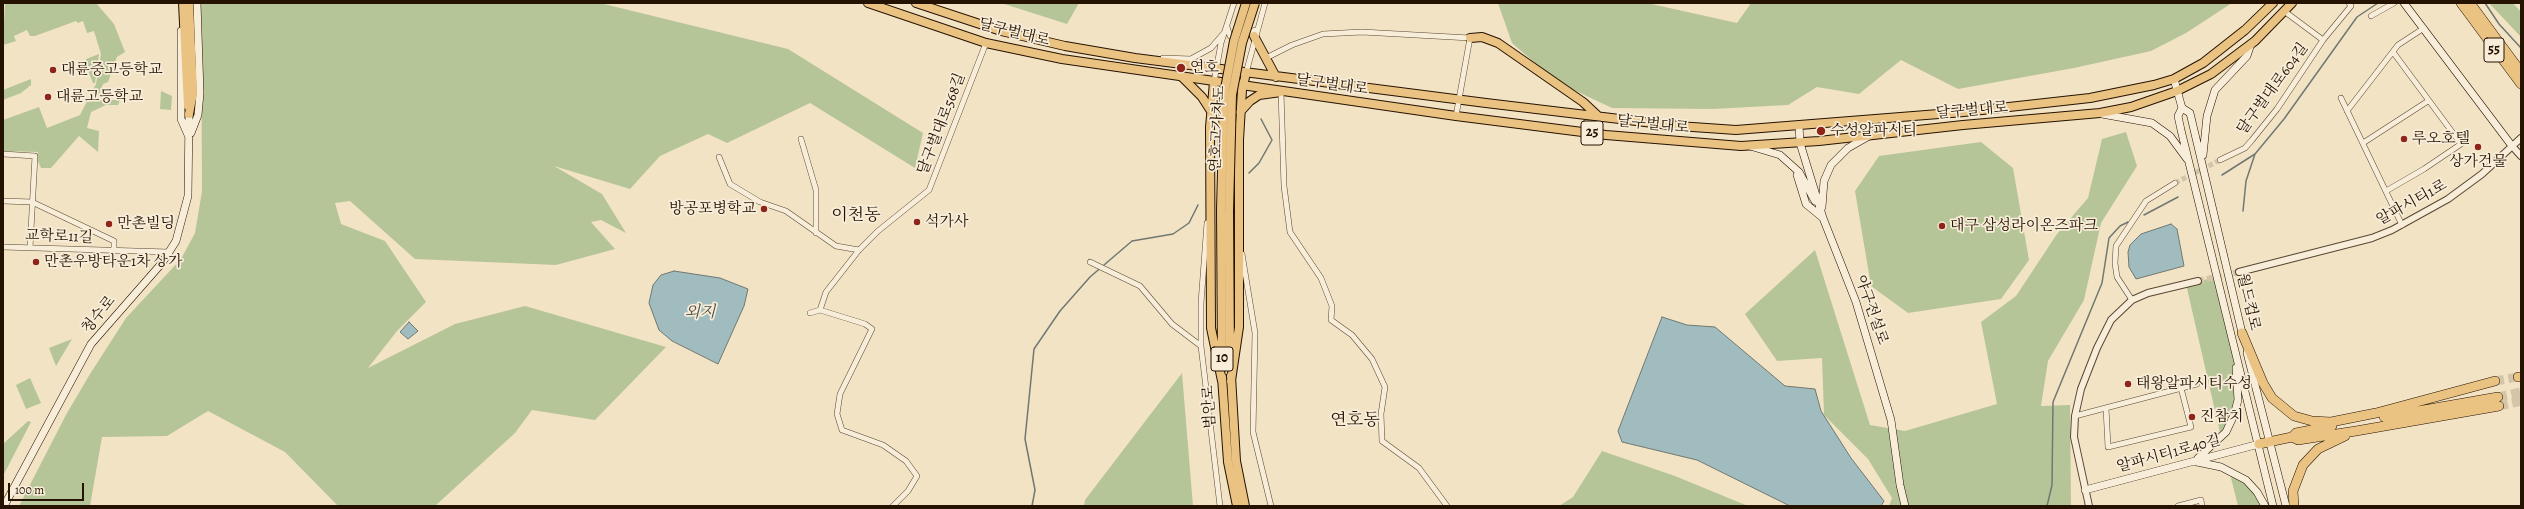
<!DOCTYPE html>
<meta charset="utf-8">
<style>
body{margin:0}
#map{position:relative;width:2524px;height:509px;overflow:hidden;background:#f3e3c5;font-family:Alegreya,serif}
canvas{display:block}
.frame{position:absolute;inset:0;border:4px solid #251201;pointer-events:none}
.scale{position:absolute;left:8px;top:483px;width:76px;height:18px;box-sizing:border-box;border:2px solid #251201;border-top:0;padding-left:5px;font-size:12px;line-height:14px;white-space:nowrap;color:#251201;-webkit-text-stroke:3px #f7edd9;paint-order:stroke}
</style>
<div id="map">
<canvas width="2524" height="509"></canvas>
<div class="frame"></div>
<div class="scale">100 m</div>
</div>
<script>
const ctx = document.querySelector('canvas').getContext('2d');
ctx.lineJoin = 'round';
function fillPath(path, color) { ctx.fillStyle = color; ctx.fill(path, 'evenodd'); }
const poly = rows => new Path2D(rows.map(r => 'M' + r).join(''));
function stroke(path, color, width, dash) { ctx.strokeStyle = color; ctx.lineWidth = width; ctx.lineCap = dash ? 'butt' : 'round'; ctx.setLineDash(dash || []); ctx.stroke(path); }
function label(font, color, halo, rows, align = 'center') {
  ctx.font = font + ' Alegreya,"Noto Serif KR",serif'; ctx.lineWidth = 3.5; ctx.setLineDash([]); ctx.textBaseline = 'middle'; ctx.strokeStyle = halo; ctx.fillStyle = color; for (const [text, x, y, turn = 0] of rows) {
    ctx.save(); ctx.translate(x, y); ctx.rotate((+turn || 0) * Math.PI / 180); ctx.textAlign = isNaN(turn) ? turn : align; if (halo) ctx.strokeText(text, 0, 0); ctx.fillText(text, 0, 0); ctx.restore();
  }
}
const green = poly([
 [5,3,96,3,114,24,125,52,117,57,108,82,103,84,97,100,120,100,118,105,106,105,91,112,87,128,99,131,98,152,79,136,51,168,41,168,38,161,38,152,3,151,3,120,39,107,47,128,80,115,96,84,101,54,94,31,87,33,83,21,78,23,76,21,35,36,30,36,27,30,14,36,16,41,3,45],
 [201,3,600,3,788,49,923,133,915,168,810,103,727,143,708,134,660,156,630,189,554,166,602,194,626,233,601,220,591,222,615,249,556,265,415,259,350,201,335,203,341,224,385,241,426,302,397,331,368,368,455,324,525,306,666,347,595,420,532,410,515,433,435,506,338,506,285,452,208,411,167,436,102,437,90,506,19,506,67,413,90,374,126,318,181,259,195,233,202,191],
 [1001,3,1079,3,1067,24],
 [1498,3,1647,3,1737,23,1751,3,2232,3,2186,33,2151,51,2074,68,1958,89,1901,60,1859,94,1817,87,1788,105,1713,109,1612,108,1557,82,1512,43],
 [2489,3,2513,3,2521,12,2521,37],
 [99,54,95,83,93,83,87,68,86,59],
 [31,79,31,85,21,93,3,100,3,90],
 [161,91,172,96,171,110,160,109],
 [2126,132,2137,166,2101,223,2084,300,2048,361,2041,406,2070,405,2071,506,1889,506,1892,498,1868,459,1824,415,1822,358,1777,361,1745,314,1815,250,1870,425,1905,431,1997,404,1981,322,2016,296,2057,234,2088,198,2102,139],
 [1981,142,2013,168,2029,260,2001,299,1908,313,1871,286,1855,191,1879,156],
 [2217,277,2234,345,2238,400,2221,437,2186,284],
 [72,339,56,366,49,348],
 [1182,373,1193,506,1084,506,1085,500],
 [30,378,41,403,26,409,16,385],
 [28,421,31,422,3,476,3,444],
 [1602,451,1675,476,1748,506,1559,506,1573,497],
 [2229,470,2240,477,2265,506,2238,506]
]);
const water = poly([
 [2171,224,2177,229,2184,266,2136,279,2129,267,2128,252,2130,245,2141,234,2171,224],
 [674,271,720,278,748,289,744,306,718,364,672,341,659,330,649,303,653,285,661,275,674,271],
 [1662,317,1687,325,1715,327,1785,386,1815,389,1821,411,1851,458,1884,501,1881,506,1790,506,1697,460,1622,442,1618,431,1662,317],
 [409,322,418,331,408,339,400,332,409,322]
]);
const stream = poly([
 [2485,3,2499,24,2521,48],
 [1249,173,1259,163,1272,140,1261,119],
 [2222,175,2255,154,2284,119,2357,17,2378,3],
 [2243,211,2246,181,2255,154],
 [2144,215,2178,197],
 [1032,506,1035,490,1025,439,1034,349,1060,311,1090,277,1132,241,1173,234,1189,223,1198,205],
 [2047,506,2052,485,2053,402,2102,283,2109,238,2120,226,2128,222]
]);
const minorTunnel = poly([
 [2175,183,2220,160]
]);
const tertiaryTunnel = poly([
 [2198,281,2239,272]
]);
const motorwayTunnel = poly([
 [2495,381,2518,377],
 [2498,397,2521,392],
 [2499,406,2521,401]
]);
const minor = poly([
 [2284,11,2323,40],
 [2371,16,2394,3],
 [1227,27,1230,36,1238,38,1255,30],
 [1163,58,1191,59,1211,48,1224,33],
 [1266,58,1292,45,1323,34,1362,32,1470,38,1456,116],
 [1246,73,1265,3],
 [1214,82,1221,43,1234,3],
 [1281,92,1284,186,1290,232,1321,278,1332,306,1331,320,1352,335,1372,359,1385,387,1381,414,1382,441,1419,468,1447,506],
 [2341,98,2402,225],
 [2347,111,2398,45,2424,28],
 [801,139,816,190,816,233],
 [2363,143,2428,101],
 [3,154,35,156,30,248],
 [719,157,730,184,760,202,786,211,836,246,859,250],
 [2220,160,2245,148,2252,140,2277,109,2323,40,2351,6,2349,3],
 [2386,191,2424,169,2461,144,2393,52],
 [3,201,32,202,114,241,114,251],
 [3,247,169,252],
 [1242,254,1255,333,1253,432,1271,506],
 [1090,262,1140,286,1172,324,1201,346,1220,506],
 [2132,300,2117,277,2115,263,2116,246,2146,201,2175,183],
 [820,310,865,324,872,329,840,394,837,414,842,430,883,445,906,461,917,476,908,491,893,506],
 [810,313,820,310,826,292,859,250,878,231,929,190,986,43],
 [1201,346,1201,303,1207,223],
 [2106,408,2108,447,2191,427,2181,388],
 [2075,416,2197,384],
 [2178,506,2201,500,2202,506]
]);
const tertiary = poly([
 [2512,146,2521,156],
 [2239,272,2372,238,2392,230,2448,199,2482,174,2521,138],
 [2089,506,2074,437,2075,416,2081,389,2097,348,2111,320,2132,300,2148,293,2198,281]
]);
const secondary = poly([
 [2404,3,2512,146],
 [181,31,181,119,188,135],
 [2174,79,2182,108,2178,116,2181,130,2273,506],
 [2182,108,2190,113,2243,337],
 [2102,114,2152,123,2170,136,2187,159],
 [1799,125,1800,143,1823,218,1856,302,1891,420,1900,485,1905,506],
 [191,133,198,115,200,93,197,3],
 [1750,146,1780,155,1799,172,1815,201],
 [2203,155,2207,116,2215,90,2247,56,2251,44],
 [1797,175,1806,204,1823,218],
 [1822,207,1824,181,1831,165,1848,148,1869,136],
 [2247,353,2286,506],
 [2198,458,2226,432,2234,415,2238,400,2236,368],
 [2197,462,2221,467,2246,480,2257,492,2265,506],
 [2085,490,2259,444],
 [4,506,91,344,162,263,176,241,188,196,189,114]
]);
const primary = poly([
 [183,3,188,106],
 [189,3,193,93,189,114],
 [868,3,986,43,1062,59,1456,116,1606,135,1741,146,1819,141,1963,125,2100,113,2131,107,2177,91,2211,74,2255,41,2292,3],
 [916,3,1001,31,1065,46,1135,58,1486,103,1678,126,1736,130,1964,112,2090,98,2154,85,2174,79,2203,63,2245,30,2273,3],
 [1254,36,1276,77],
 [1470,38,1482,37,1498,43,1583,102,1599,117]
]);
const trunk = poly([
 [1182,77,1202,97,1211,111],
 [1214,82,1210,127,1211,328,1222,381],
 [1240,112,1250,101,1259,95,1281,92],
 [1221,210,1222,363],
 [1229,211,1230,354],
 [1231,376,1236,461,1245,506],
 [1222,377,1228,462,1237,506],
 [1231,381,1239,327,1239,140,1242,90,1246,73]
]);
const motorway = poly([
 [2461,3,2521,84],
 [2470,3,2521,72],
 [2242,333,2263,383,2272,398,2294,416,2312,421,2331,422,2376,413,2495,381],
 [2518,377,2521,377],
 [2384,417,2498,397],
 [2292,437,2298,440,2356,431,2499,406],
 [2259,444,2292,437,2296,433,2332,426],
 [2294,506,2293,491,2303,465,2318,449,2345,436]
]);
const trunkBridge = poly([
 [1221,210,1224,94,1234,41,1246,3],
 [1229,211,1232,95,1242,43,1255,3]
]);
const markers = [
 [1181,68,5,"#8f2418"],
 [53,70,4,"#8f2418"],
 [48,97,4,"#8f2418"],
 [1821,131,5,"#8f2418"],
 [2404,139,4,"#8f2418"],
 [2478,147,4,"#8f2418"],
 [764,209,4,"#8f2418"],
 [917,222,4,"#8f2418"],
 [109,224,4,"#8f2418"],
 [1942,226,4,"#8f2418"],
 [36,262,4,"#8f2418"],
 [2128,384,4,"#8f2418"],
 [2192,417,4,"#8f2418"]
];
const shields = [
 [2494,50,20],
 [1592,133,22],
 [1222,359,22]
];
const shieldNames = [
 ["55",2494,50],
 ["25",1592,133],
 ["10",1222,359]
];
const streetNames = [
 ["달구벌대로",1014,33,14],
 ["달구벌대로",1332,85,8],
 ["달구벌대로604길",2273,89,-54],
 ["달구벌대로",1972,111,-5],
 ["달구벌대로568길",942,124,-69],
 ["달구벌대로",1653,125,6],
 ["연호고가차도",1218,129,-87],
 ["알파시티1로",2412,203,-29],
 ["교학로11길",59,237,2],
 ["월드컵로",2248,302,77],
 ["야구전설로",1871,310,71],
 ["청수로",99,315,-51],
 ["범안로",1210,407,-93],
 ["알파시티1로40길",2169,454,-15]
];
const poiNames = [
 ["연호",1190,68],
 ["대륜중고등학교",61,70],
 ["대륜고등학교",56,97],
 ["수성알파시티",1830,131],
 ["루오호텔",2412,139],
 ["상가건물",2478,162,"center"],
 ["방공포병학교",756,209,"right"],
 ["석가사",925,222],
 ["만촌빌딩",117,224],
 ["대구 삼성라이온즈파크",1950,226],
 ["만촌우방타운1차 상가",44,262],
 ["태왕알파시티수성",2136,384],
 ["진참치",2200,417]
];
const waterNames = [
 ["외지",700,313]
];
const quarterNames = [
 ["이천동",856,216],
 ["연호동",1355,421]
];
fillPath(green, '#b6c598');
fillPath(water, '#a0bcbe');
stroke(water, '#6f7872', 1);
stroke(stream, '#6f7872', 1.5);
stroke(minorTunnel, '#d4c4a8', 5, [5, 2.5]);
stroke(tertiaryTunnel, '#d4c4a8', 6, [6, 3]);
stroke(motorwayTunnel, '#d4c4a8', 9, [9, 4.5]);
stroke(minor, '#584632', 6);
stroke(tertiary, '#584632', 8);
stroke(secondary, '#251201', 8);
stroke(primary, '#251201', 10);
stroke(trunk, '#251201', 10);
stroke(motorway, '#251201', 10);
stroke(minor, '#f7edd9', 5);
stroke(tertiary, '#f7edd9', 6);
stroke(secondary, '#f7edd9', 7);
stroke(primary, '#eac282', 8);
stroke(trunk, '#eac282', 8);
stroke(motorway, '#eac282', 9);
stroke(trunkBridge, '#251201', 10, []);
stroke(trunkBridge, '#eac282', 8);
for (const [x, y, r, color] of markers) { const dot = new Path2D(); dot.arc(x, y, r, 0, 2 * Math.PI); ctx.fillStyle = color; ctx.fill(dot); stroke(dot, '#f7edd9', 1.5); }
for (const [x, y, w] of shields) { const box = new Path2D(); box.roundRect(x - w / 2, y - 12, w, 24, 3); ctx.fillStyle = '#f7edd9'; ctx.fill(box); stroke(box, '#251201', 1); }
label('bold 14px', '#251201', null, shieldNames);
label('15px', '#251201', '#f7edd9', streetNames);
label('15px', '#251201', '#f7edd9', poiNames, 'left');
label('italic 16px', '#504e43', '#f7edd9', waterNames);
label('17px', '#251201', '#f7edd9', quarterNames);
</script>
